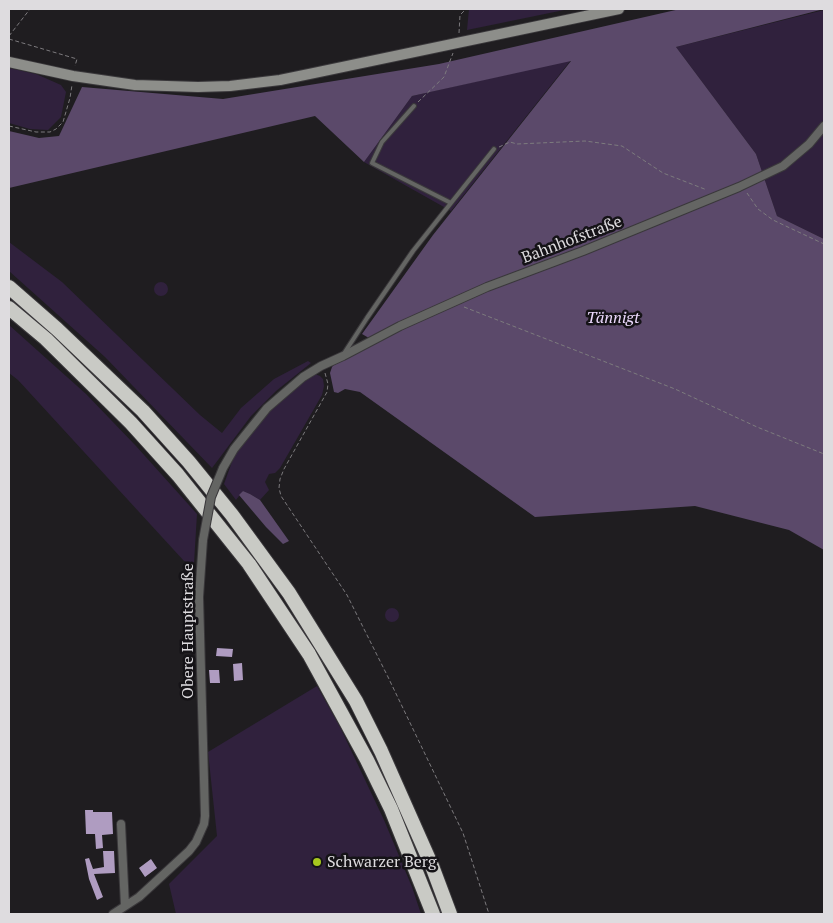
<!DOCTYPE html>
<meta charset="utf-8">
<style>
body{margin:0}
#map{position:relative;width:833px;height:923px;overflow:hidden;background:#1f1d20;font-family:"PT Serif",serif}
canvas{display:block}
.frame{position:absolute;inset:0;border:10px solid #dedcdf;pointer-events:none}
</style>
<div id="map">
<canvas width="833" height="923"></canvas>
<div class="frame"></div>
</div>
<script>
const ctx = document.querySelector('canvas').getContext('2d');
ctx.lineJoin = 'round';
function fillPath(path, color) { ctx.fillStyle = color; ctx.fill(path, 'evenodd'); }
const poly = rows => new Path2D(rows.map(r => 'M' + r).join(''));
function stroke(path, color, width, dash) { ctx.strokeStyle = color; ctx.lineWidth = width; ctx.lineCap = dash ? 'butt' : 'round'; ctx.setLineDash(dash || []); ctx.stroke(path); }
function label(font, color, halo, rows, align = 'center') {
  ctx.font = font + ' "PT Serif",serif'; ctx.lineWidth = 5; ctx.setLineDash([]); ctx.textBaseline = 'middle'; ctx.strokeStyle = halo; ctx.fillStyle = color; for (const [text, x, y, turn = 0] of rows) {
    ctx.save(); ctx.translate(x, y); ctx.rotate((+turn || 0) * Math.PI / 180); ctx.textAlign = isNaN(turn) ? turn : align; if (halo) ctx.strokeText(text, 0, 0); ctx.fillText(text, 0, 0); ctx.restore();
  }
}
const green = poly([
 [469,9,569,9,467,30],
 [824,10,824,239,777,216,756,154,676,47],
 [571,60,451,211,364,162,412,96],
 [9,68,36,74,61,85,66,92,61,117,48,130,30,129,9,123],
 [9,242,62,282,200,415,222,433,241,408,274,379,308,361,311,363,276,391,251,416,212,468,105,357,9,271],
 '154 289a7 7 0 1 1 14 0a7 7 0 1 1-14 0Z',
 [9,325,86,394,136,446,197,514,194,563,184,561,18,380,9,373],
 [315,374,320,376,323,379,324,386,322,395,280,468,275,473,269,474,265,482,269,490,260,500,250,494,243,491,236,500,224,484,233,459,248,434,265,414,302,382],
 '385 615a7 7 0 1 1 14 0a7 7 0 1 1-14 0Z',
 [317,686,340,727,384,820,412,887,421,914,176,914,169,884,217,836,208,752]
]);
const forest = poly([
 [680,9,824,9,676,47,756,154,777,216,824,239,824,550,789,530,695,506,535,517,360,392,345,389,338,393,334,392,330,373,332,367,336,362,374,341,362,334,433,235,571,61,412,96,364,162,315,116,9,188,9,131,39,138,59,136,82,87,223,99,439,64],
 [243,491,250,494,260,500,289,541,283,544,266,527,239,495]
]);
const building = poly([
 [217,648,233,649,232,657,216,656],
 [242,663,243,680,234,681,233,664],
 [209,670,219,670,220,683,210,683],
 [85,810,93,810,93,812,112,812,113,834,102,835,103,848,96,849,95,834,86,834],
 [103,851,114,851,115,873,94,874,103,897,97,900,89,879,85,859,89,858,93,869,104,867],
 [151,859,157,868,145,877,139,868]
]);
const path = poly([
 [459,33,460,15,466,9],
 [9,36,30,9],
 [9,39,77,59,75,66],
 [418,102,444,77,453,53],
 [9,126,36,132,50,132,56,129,63,122,70,98,72,85],
 [499,147,510,142,517,144,585,141,622,146,663,173,707,190],
 [747,193,758,209,773,220,824,244],
 [464,307,675,389,757,427,824,454],
 [325,373,328,384,327,392,284,469,280,479,279,488,281,496,347,595,388,677,463,833,489,914]
]);
const lane = poly([
 [451,203,494,149],
 [345,352,367,318,413,251,451,203,372,163,382,142,414,106]
]);
const street = poly([
 [223,468,234,449,267,408,303,377,321,366,343,356,400,326,487,287,583,251,739,187,783,166,809,144,824,126],
 [121,824,125,906],
 [113,914,139,897,189,851,196,842,204,824,205,816,199,597,203,540]
]);
const secondary = poly([
 [9,62,73,76,135,85,198,87,230,86,280,80,314,73,619,9]
]);
const highway = poly([
 [9,287,57,329,143,411,189,462,232,515,289,593,356,701,381,751,432,866,450,914],
 [9,308,46,339,131,423,178,475,249,564,309,654,367,760,391,809,433,914]
]);
const streetBridge = poly([
 [203,540,211,497,223,468]
]);
const markers = [
 [317,862,5,"#a7c71e"]
];
const streetNames = [
 ["Bahnhofstraße",572,240,-21],
 ["Obere Hauptstraße",188,631,-90]
];
const parkNames = [
 ["Tännigt",613,318]
];
const poiNames = [
 ["Schwarzer Berg",327,862]
];
fillPath(green, '#30213d');
fillPath(forest, '#5b496a');
fillPath(building, '#af9cc1');
stroke(lane, '#3a383b', 6);
stroke(street, '#3a383b', 10);
stroke(secondary, '#3a383b', 12);
stroke(highway, '#3a383b', 16);
stroke(path, '#7d7b7e', 1, [4, 2.5]);
stroke(lane, '#646563', 4);
stroke(street, '#646563', 8);
stroke(secondary, '#8d8e8a', 10);
stroke(highway, '#c9cac5', 14);
stroke(streetBridge, '#3a383b', 10, []);
stroke(streetBridge, '#646563', 8);
for (const [x, y, r, color] of markers) { const dot = new Path2D(); dot.arc(x, y, r, 0, 2 * Math.PI); ctx.fillStyle = color; ctx.fill(dot); stroke(dot, '#151317', 2); }
label('16px', '#dedcdf', '#151317', streetNames);
label('italic 16px', '#eddafe', '#151317', parkNames);
label('16px', '#dedcdf', '#151317', poiNames, 'left');
</script>
